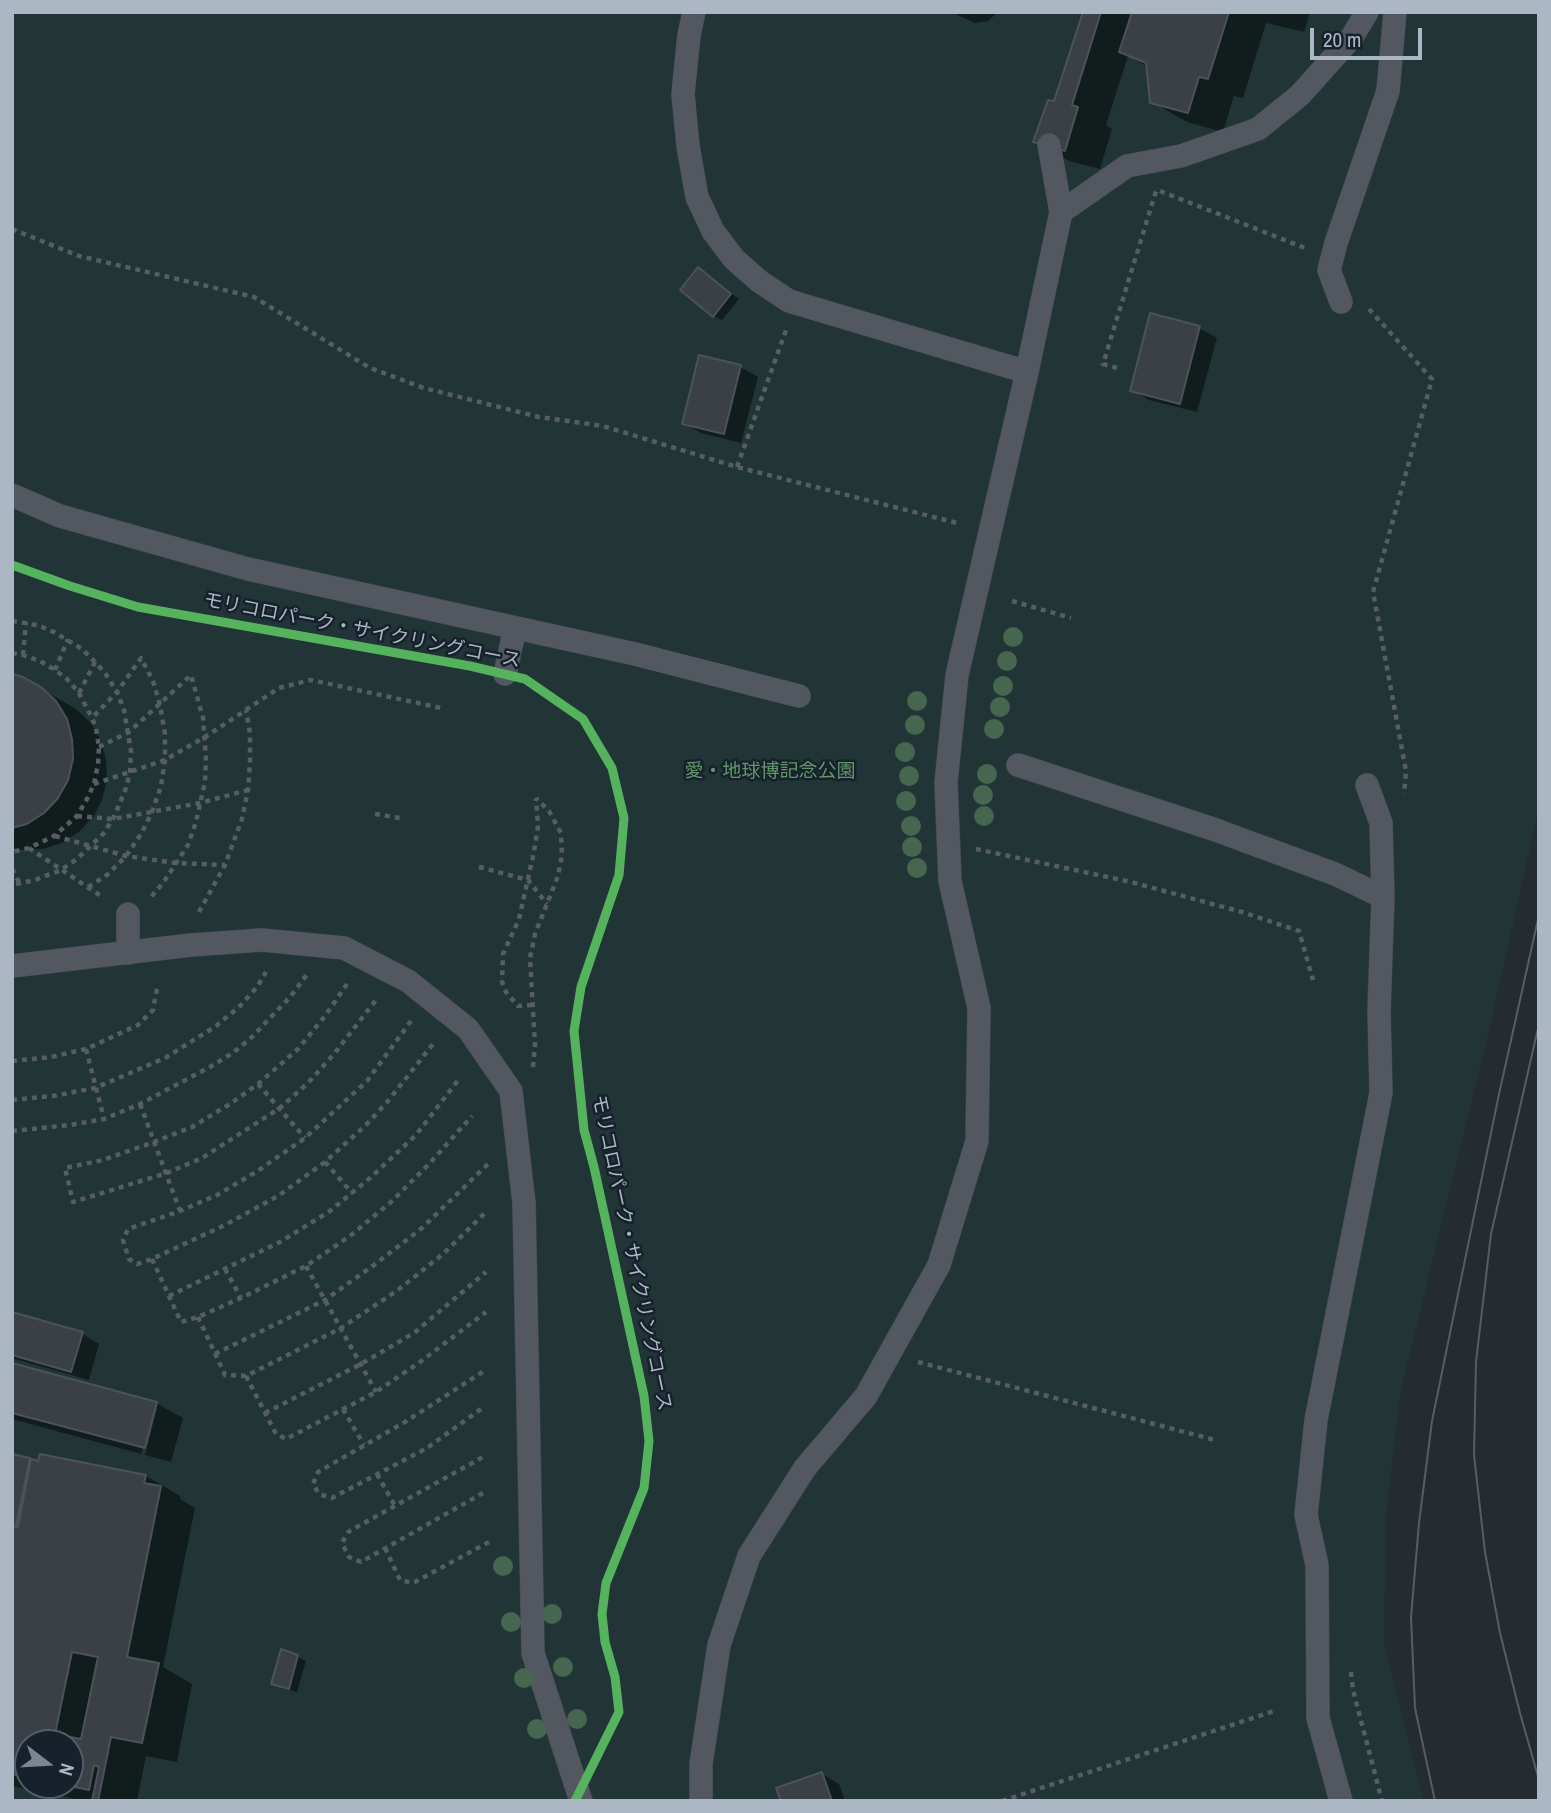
<!DOCTYPE html>
<meta charset="utf-8">
<style>
body{margin:0}
#map{position:relative;width:1551px;height:1813px;overflow:hidden;background:#242b31;font-family:"Archivo Narrow",sans-serif}
canvas{display:block}
.frame{position:absolute;inset:0;border:14px solid #abb7c5;pointer-events:none}
.north{position:absolute;left:14px;top:1729px;width:70px;height:70px;box-sizing:border-box;background:#17212c;border:2px solid #525d69;border-radius:50%;rotate:107deg;font-size:19px;font-weight:700;line-height:28px;text-align:center;color:#abb7c5}
.north::after{content:'';display:block;margin:auto;width:24px;height:32px;background:#7c8691;clip-path:polygon(50% 0,100% 100%,50% 72%,0 100%)}
.scale{position:absolute;left:1310px;top:28px;width:112px;height:32px;box-sizing:border-box;border:4px solid #abb7c5;border-top:0;padding-left:9px;font-size:21px;line-height:24px;white-space:nowrap;color:#abb7c5;-webkit-text-stroke:5px #17212c;paint-order:stroke}
</style>
<div id="map">
<canvas width="1551" height="1813"></canvas>
<div class="frame"></div>
<div class="north">N</div>
<div class="scale">20 m</div>
</div>
<script>
const ctx = document.querySelector('canvas').getContext('2d');
ctx.lineJoin = 'round';
function fillPath(path, color) { ctx.fillStyle = color; ctx.fill(path, 'evenodd'); }
const poly = rows => new Path2D(rows.map(r => 'M' + r).join(''));
function stroke(path, color, width, dash) { ctx.strokeStyle = color; ctx.lineWidth = width; ctx.lineCap = dash ? 'butt' : 'round'; ctx.setLineDash(dash || []); ctx.stroke(path); }
function label(font, color, halo, rows, align = 'center') {
  ctx.font = font + ' "Archivo Narrow","Noto Sans JP",sans-serif'; ctx.lineWidth = 5; ctx.setLineDash([]); ctx.textBaseline = 'middle'; ctx.strokeStyle = halo; ctx.fillStyle = color; for (const [text, x, y, turn = 0] of rows) {
    ctx.save(); ctx.translate(x, y); ctx.rotate((+turn || 0) * Math.PI / 180); ctx.textAlign = isNaN(turn) ? turn : align; if (halo) ctx.strokeText(text, 0, 0); ctx.fillText(text, 0, 0); ctx.restore();
  }
}
const green = poly([
 [12,12,1539,12,1539,807,1492,1018,1400,1394,1386,1516,1384,1643,1424,1801,12,1801],
 [28,1743,70,1743,70,1785,28,1785]
]);
const shadow = poly([
 [951,12,998,12,988,21,975,23],
 [1085,12,1310,12,1304,32,1266,23,1243,98,1234,96,1223,132,1187,122,1152,102,1148,67,1128,56,1106,125,1112,129,1100,169,1069,161,1035,141,1055,103],
 [699,269,739,299,722,320,714,316],
 [1199,328,1217,338,1197,412,1149,400,1132,390],
 [740,367,758,377,741,443,701,433,684,423],
 [12,676,23,678,76,709,91,723,101,740,106,760,107,780,102,800,93,817,79,832,62,843,43,849,23,850,12,848],
 [12,1314,82,1334,99,1344,89,1380,12,1358],
 [12,1365,156,1403,183,1418,171,1462,145,1455,157,1408,153,1408,141,1454,12,1419],
 [12,1457,39,1463,146,1476,180,1496,180,1499,195,1508,163,1667,192,1684,177,1762,146,1756,137,1801,85,1801,12,1786],
 [28,1743,70,1743,70,1785,28,1785],
 [282,1652,298,1657,306,1661,297,1692,281,1688,273,1683],
 [822,1774,839,1784,845,1801,783,1801]
]);
const building = poly([
 [1083,12,1101,12,1072,105,1078,107,1065,151,1033,142,1048,100,1054,101,1083,12],
 [1132,12,1229,12,1208,79,1199,77,1188,113,1150,103,1146,63,1119,52,1132,12],
 [698,267,731,294,713,317,680,290,698,267],
 [1150,313,1200,326,1180,404,1130,391,1150,313],
 [699,355,741,365,724,434,682,424,699,355],
 [12,674,23,677,41,687,56,701,67,719,72,739,73,759,68,780,58,798,44,813,27,824,12,828,12,674],
 [12,1312,83,1332,71,1372,12,1355,12,1312],
 [12,1363,157,1402,145,1448,12,1413,12,1363],
 [12,1454,30,1458,16,1526,12,1525,12,1454],
 [40,1454,146,1475,144,1483,161,1486,127,1657,159,1663,142,1743,111,1737,98,1801,92,1801,99,1767,94,1765,89,1790,65,1785,70,1785,70,1743,28,1743,28,1777,12,1774,12,1526,18,1527,31,1459,38,1461,40,1454],
 [72,1652,98,1657,81,1739,55,1734,72,1652],
 [281,1649,298,1655,289,1689,271,1684,281,1649],
 [822,1772,832,1801,781,1801,776,1788,822,1772]
]);
const path = poly([
 [1160,191,1305,248],
 [12,229,79,256,254,297,370,368,424,388,539,417,603,426,737,467,961,524],
 [1369,309,1432,379,1373,592,1406,771,1404,794],
 [1117,368,1103,364,1156,191],
 [737,467,786,330],
 [1012,601,1071,618],
 [12,621,37,625,54,632,82,649,95,662,105,673,117,692,124,710,131,751,130,773,125,791,113,819,103,834,77,859,61,870,35,880,12,885],
 [12,653,23,655,40,661,55,670,67,679,79,693,92,718,96,728,99,747,98,764,94,784,87,799,77,816,54,836,29,848,12,852],
 [23,655,26,622],
 [55,670,68,639],
 [79,693,95,662],
 [99,747,129,732,191,675,203,718,206,759,205,782,196,822,188,845,163,883,151,897],
 [94,784,165,760,205,737,279,688,311,680,441,708],
 [375,814,400,818],
 [77,816,113,819,200,803,248,790],
 [55,836,126,856,176,863,225,865],
 [29,848,104,898],
 [976,849,1131,882,1242,912,1299,931,1313,980],
 [479,867,528,880,547,904],
 [12,869,20,884],
 [88,887,107,875,126,856,141,834,152,812,161,786,165,760,165,734,160,705,153,681,141,658,117,692,92,718],
 [199,912,225,865,242,819,248,790,250,763,250,733,246,710],
 [347,984,325,1016,298,1049,258,1084,230,1104,192,1127,154,1142,103,1160,65,1168,73,1202,167,1173,202,1158,280,1108,308,1083,334,1054,376,1000],
 [532,1005,518,1006,506,992,502,982,503,954,519,919,534,852,538,826,536,798],
 [411,1021,367,1081,305,1138,256,1172,217,1195,180,1211,128,1229,123,1240,129,1259,137,1264,152,1259,225,1225,278,1196,325,1162,366,1125,388,1101,433,1044],
 [86,1049,104,1119],
 [12,1061,51,1057,86,1049,138,1025,153,1010,157,988],
 [533,1067,535,1045,530,958,535,934,558,876,562,855,561,833,549,811,536,798],
 [258,1084,305,1138],
 [12,1100,53,1096,95,1088,165,1058,216,1026,240,1006,257,987,266,972],
 [140,1104,180,1211],
 [12,1131,70,1125,104,1119,140,1104,210,1067,234,1052,251,1038,291,996,308,973],
 [325,1162,352,1193],
 [152,1259,181,1322,198,1317,241,1298,306,1266,350,1236,391,1202,430,1163,472,1116],
 [306,1266,376,1392],
 [225,1269,241,1298],
 [169,1296,280,1242,330,1211,370,1178,416,1135,459,1079],
 [198,1317,225,1375,246,1376,341,1328,398,1290,443,1254,487,1211],
 [215,1354,325,1300,374,1265,422,1228,488,1164],
 [918,1362,1215,1440],
 [246,1376,276,1434,286,1439,376,1392,420,1362,486,1312],
 [343,1409,364,1445],
 [481,1409,427,1448,332,1498,319,1494,313,1484,318,1472,405,1422,484,1371],
 [265,1413,361,1364,414,1333,486,1272],
 [377,1474,395,1506],
 [483,1493,361,1562,349,1557,342,1543,348,1532,483,1457],
 [385,1548,400,1580,413,1583,489,1542],
 [1351,1672,1353,1690,1382,1801],
 [1002,1801,1277,1710]
]);
const lane = poly([
 [694,12,689,35,683,94,688,146,697,197,713,231,734,259,759,281,789,301,1027,372],
 [1061,212,1127,166,1181,156,1258,129,1300,95,1352,37,1367,12],
 [1341,302,1329,270,1336,243,1388,91,1395,12],
 [12,495,60,516,248,569,635,654,799,696],
 [505,674,515,628],
 [1018,765,1213,829,1335,874,1383,897],
 [128,914,128,953],
 [12,966,191,945,262,940,344,948,408,981,468,1029,511,1091,524,1203,533,1653,581,1801],
 [701,1801,701,1764,719,1645,749,1556,805,1468,866,1396,939,1265,977,1141,979,1008,950,881,946,783,957,675,1027,372,1061,212,1049,145],
 [1341,1801,1318,1718,1317,1565,1306,1515,1316,1420,1381,1093,1379,1011,1383,897,1381,823,1367,785]
]);
const tram = poly([
 [1539,1024,1491,1234,1476,1362,1474,1455,1485,1552,1500,1633,1520,1713,1539,1780],
 [1435,1801,1415,1708,1411,1617,1419,1523,1432,1421,1499,1094,1539,915]
]);
const cycleway = poly([
 [12,565,70,586,138,607,470,666,525,679,583,719,612,768,624,818,619,875,581,987,574,1031,584,1130,594,1167,644,1396,649,1441,644,1488,606,1583,602,1614,605,1642,615,1677,619,1712,575,1801]
]);
const trees = [
 [1013,637],
 [1007,661],
 [1003,686],
 [917,701],
 [1000,707],
 [915,725],
 [994,729],
 [905,752],
 [987,774],
 [909,776],
 [983,795],
 [906,801],
 [984,816],
 [911,826],
 [912,847],
 [917,868],
 [503,1566],
 [552,1614],
 [511,1622],
 [563,1667],
 [524,1678],
 [577,1719],
 [537,1729]
];
const streetNames = [
 ["モリコロパーク・サイクリングコース",362,631,11],
 ["モリコロパーク・サイクリングコース",631,1253,78]
];
const parkNames = [
 ["愛・地球博記念公園",770,772]
];
fillPath(green, '#213537');
fillPath(shadow, '#0007');
fillPath(building, '#3b4046');
stroke(building, '#4b525a', 2);
stroke(lane, '#42474c', 24);
stroke(path, '#565d64', 4.5, [5, 5]);
stroke(lane, '#535860', 23);
stroke(tram, '#575d63', 2);
stroke(cycleway, '#56b35d', 9);
ctx.fillStyle = '#466650';
for (const [x, y] of trees) { ctx.beginPath(); ctx.arc(x, y, 10, 0, 2 * Math.PI); ctx.fill(); }
label('19px', '#abb7c5', '#17212c', streetNames);
label('19px', '#62966a', '#17212c', parkNames);
</script>
